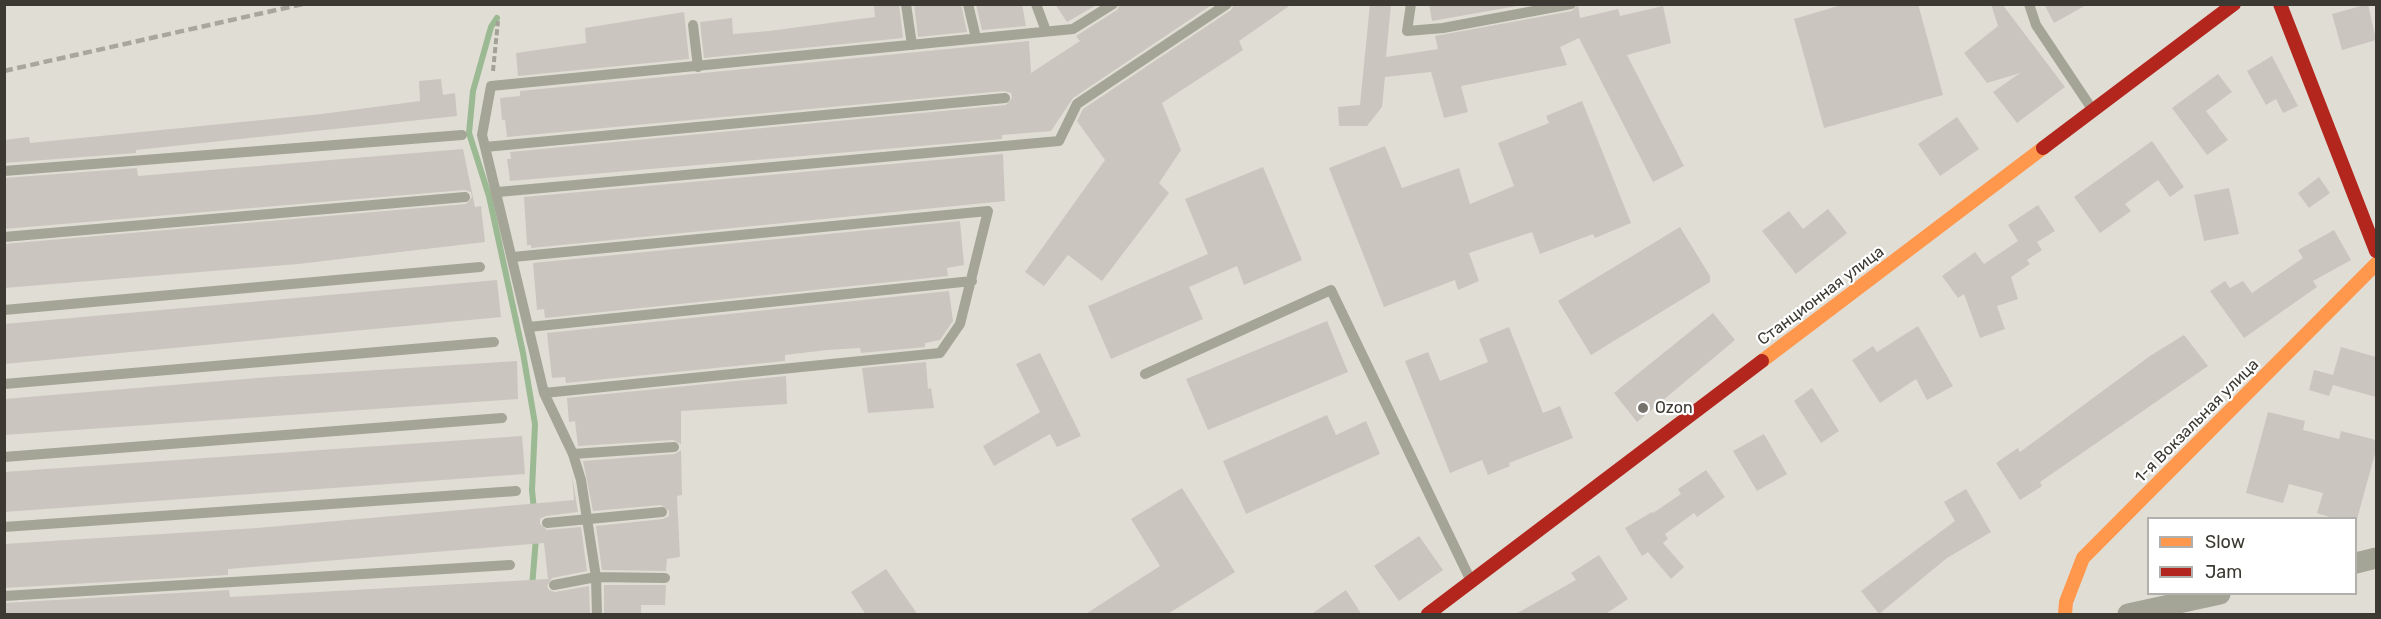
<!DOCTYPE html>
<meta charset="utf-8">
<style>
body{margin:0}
#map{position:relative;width:2381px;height:619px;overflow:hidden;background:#e0ddd4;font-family:Rubik,sans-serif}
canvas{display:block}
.frame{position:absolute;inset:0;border:6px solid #3b3932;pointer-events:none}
.legend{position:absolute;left:2147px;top:517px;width:210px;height:78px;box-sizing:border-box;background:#fff;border:2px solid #b1b0ad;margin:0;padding:8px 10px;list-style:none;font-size:18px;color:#3b3932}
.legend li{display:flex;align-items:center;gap:12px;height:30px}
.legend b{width:30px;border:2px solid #b1b0ad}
</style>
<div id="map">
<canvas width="2381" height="619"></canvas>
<div class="frame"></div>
<ul class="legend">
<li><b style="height:8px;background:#ff974d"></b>Slow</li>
<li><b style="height:8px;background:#b3261e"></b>Jam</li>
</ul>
</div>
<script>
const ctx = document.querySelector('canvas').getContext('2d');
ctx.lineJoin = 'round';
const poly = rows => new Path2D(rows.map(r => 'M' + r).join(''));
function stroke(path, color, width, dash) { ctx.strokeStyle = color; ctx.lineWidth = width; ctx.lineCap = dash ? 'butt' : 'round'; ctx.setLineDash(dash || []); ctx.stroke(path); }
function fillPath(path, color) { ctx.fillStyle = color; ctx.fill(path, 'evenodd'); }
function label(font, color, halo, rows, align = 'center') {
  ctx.font = font + ' Rubik,sans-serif'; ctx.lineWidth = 4.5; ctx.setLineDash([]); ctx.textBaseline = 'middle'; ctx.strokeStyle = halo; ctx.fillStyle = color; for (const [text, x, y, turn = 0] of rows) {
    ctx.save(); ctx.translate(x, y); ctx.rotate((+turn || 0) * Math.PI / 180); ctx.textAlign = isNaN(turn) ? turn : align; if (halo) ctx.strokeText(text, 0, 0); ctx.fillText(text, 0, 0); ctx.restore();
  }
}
const stream = poly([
 [497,18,491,27,473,91,469,133,489,196,523,353,535,424,532,490,534,510],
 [532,587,536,538]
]);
const building = poly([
 [874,4,899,4,903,38,704,58,700,22,732,18,733,34,769,31,875,17],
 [914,4,961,4,967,32,918,37],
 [976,4,1022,4,1026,26,982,30],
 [1055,4,1098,4,1067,22],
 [1120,4,1213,4,1073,98,1051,131,1002,135,1002,139,510,181,507,159,511,159,510,152,1006,105,1012,98,1011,93,1004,91,507,137,505,120,502,120,500,98,520,96,520,91,1029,41,1031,73,1080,41,1076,36,1117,10],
 [1234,4,1292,4,1239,41,1243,50,1162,103,1181,150,1159,183,1169,193,1102,281,1068,255,1044,286,1025,272,1105,160,1077,121,1083,109,1231,10],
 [1370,4,1391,4,1386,57,1438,49,1435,36,1572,11,1578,4,1580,18,1618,9,1620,16,1663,6,1671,43,1627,55,1684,166,1653,182,1579,38,1560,47,1567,65,1461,86,1468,112,1444,118,1431,72,1385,77,1382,107,1367,126,1339,126,1338,107,1360,105],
 [1429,4,1528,4,1432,21],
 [1845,4,1918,4,1943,95,1824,128,1794,19],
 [1991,4,2002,4,2065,87,2017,123,1993,92,2020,73,1987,83,1964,53,1998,26],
 [2044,4,2088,4,2054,23],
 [2368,4,2376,40,2342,50,2332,14],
 [684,12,689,59,518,76,516,53,586,43,585,28],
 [2272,56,2298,106,2283,113,2276,99,2266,105,2247,71],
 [2218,74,2232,92,2206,111,2228,140,2207,155,2172,108],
 [441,79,443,95,455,93,457,116,136,150,136,153,4,163,4,140,29,137,30,143,322,114,420,101,419,81],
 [1582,101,1631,223,1595,238,1593,234,1540,254,1532,232,1469,253,1479,281,1458,290,1455,280,1384,307,1329,168,1385,146,1402,188,1459,168,1470,204,1514,186,1498,143,1549,123,1546,116],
 [1957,117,1979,149,1940,176,1918,144],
 [2152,141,2184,187,2170,197,2158,180,2125,204,2131,211,2100,233,2074,197],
 [463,149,475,207,481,206,485,242,298,264,4,288,4,244,466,204,472,197,471,192,464,190,4,229,4,178,137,168,138,176],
 [1003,154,1005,201,531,248,531,245,527,245,524,197],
 [1263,167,1302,260,1244,285,1237,266,1189,287,1203,319,1111,359,1088,306,1208,254,1185,199],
 [2319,177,2330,193,2309,208,2298,193],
 [2229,188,2239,234,2204,241,2194,195],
 [2038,205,2055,231,2037,242,2042,250,2027,260,2030,264,2011,277,2018,299,1997,306,2005,329,1980,338,1964,294,1958,298,1942,276,1975,252,1984,264,2018,241,2008,225],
 [1828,209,1847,233,1796,274,1762,231,1789,211,1803,229],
 [960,221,964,265,947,268,948,276,545,318,544,309,537,310,533,263],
 [1680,227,1710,276,1710,282,1591,355,1558,301],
 [2334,230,2351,260,2313,281,2317,287,2244,338,2210,291,2225,281,2230,288,2243,281,2252,293,2303,258,2298,250],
 [497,280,501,317,4,364,4,324],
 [949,291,953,321,940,340,925,343,925,347,861,353,860,348,827,350,785,355,785,361,566,383,565,377,552,378,547,333],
 [1713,313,1735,340,1637,422,1614,393],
 [1327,321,1348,372,1208,430,1186,379],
 [1918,326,1953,386,1927,400,1916,379,1880,403,1852,360,1873,346,1877,352],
 [1509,327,1543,413,1560,406,1573,438,1509,463,1510,466,1488,475,1482,460,1450,473,1405,361,1428,352,1440,381,1488,362,1479,339],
 [2184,335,2208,366,2040,482,2042,486,2020,500,1996,463,2018,448,2020,452,2150,356],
 [2341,347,2376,357,2376,397,2333,385,2329,396,2309,390,2314,370,2333,375],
 [1040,353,1081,436,1057,447,1050,434,994,466,983,446,1040,412,1016,364],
 [517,361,518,399,4,435,4,399,269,377],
 [926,362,928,389,931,388,934,408,868,413,862,368],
 [786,376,787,404,681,411,681,444,673,440,578,446,575,421,569,422,567,398],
 [1812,388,1839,431,1821,443,1794,401],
 [2268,412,2305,421,2303,430,2339,439,2341,431,2376,440,2376,450,2357,519,2336,519,2317,513,2323,493,2289,484,2283,503,2246,493],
 [1327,415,1336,435,1366,421,1380,454,1246,514,1223,461],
 [1764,434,1787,474,1757,491,1733,451],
 [522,436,525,474,4,512,4,472],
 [681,450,682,495,677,496,680,557,667,559,666,571,602,570,596,526,663,519,669,516,669,511,661,505,593,511,583,461,675,454],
 [1706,470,1725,497,1697,517,1694,513,1665,534,1668,539,1663,543,1684,567,1671,579,1648,552,1642,556,1625,528,1652,512,1653,513,1681,494,1678,489],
 [572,475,578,512,546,516,540,519,540,524,547,530,581,527,587,571,552,578,547,586,549,590,555,592,589,586,590,615,4,615,4,603,229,590,230,597,548,579,544,543,228,569,228,575,4,588,4,544,257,528,574,500],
 [1182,488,1235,572,1166,615,1084,615,1160,566,1131,519],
 [1966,489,1991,532,1947,558,1879,614,1861,591,1955,521,1944,502],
 [1419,536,1443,570,1399,601,1374,566],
 [1599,555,1628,599,1604,615,1514,615,1576,580,1571,573],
 [886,569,918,615,866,615,851,592],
 [604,585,666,585,665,605,641,605,641,615,604,615],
 [1346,590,1362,615,1310,615]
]);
const path = poly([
 [493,71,498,21]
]);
const lane = poly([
 [906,4,912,45],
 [968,4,976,38],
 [1036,4,1046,31],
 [1411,4,1407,31,1443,28,1571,4],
 [2029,4,2036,25,2092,109],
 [693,25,698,67],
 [485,147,1005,98],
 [4,171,462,135],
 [498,192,1059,141,1077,104,1227,4],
 [4,237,465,197],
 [513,257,988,211,960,324,940,353,544,393],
 [4,310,480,267],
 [529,327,972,281],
 [1145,374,1331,290,1471,581],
 [4,384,494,342],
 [573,454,674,447],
 [4,457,502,418],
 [547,523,662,512],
 [4,527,516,491],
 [554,585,596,577,665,578],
 [4,596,510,565],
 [597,614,596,577,581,480,573,454,544,393,485,147,482,135,491,86,1073,29,1113,4]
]);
const street = poly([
 [2356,563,2376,558],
 [2128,614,2220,594]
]);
const slow = poly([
 [1762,361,2043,148],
 [2065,614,2066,602,2083,558,2376,264]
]);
const jam = poly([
 [2280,4,2376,251],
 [2043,148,2234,4],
 [1428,614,1762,361]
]);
const rail = poly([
 [4,71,303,4]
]);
const markers = [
 [1643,408,6,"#75726b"]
];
const streetNames = [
 ["Станционная улица",1821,296,-37],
 ["1-я Вокзальная улица",2197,421,-45]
];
const poiNames = [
 ["Ozon",1655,408]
];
stroke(stream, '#9bb992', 6);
fillPath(building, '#cac6bf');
stroke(path, '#a2a297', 4, [6, 3]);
stroke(lane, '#a4a497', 10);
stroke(street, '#a4a497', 21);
stroke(slow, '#ff974d', 14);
stroke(jam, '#b3261e', 14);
stroke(rail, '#a9a79d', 4.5, [9, 4.5]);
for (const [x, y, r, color] of markers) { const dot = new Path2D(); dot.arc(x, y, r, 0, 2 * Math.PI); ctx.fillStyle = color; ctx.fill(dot); stroke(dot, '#fff', 2); }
label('16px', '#3b3932', '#fff', streetNames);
label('16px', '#3b3932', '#fff', poiNames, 'left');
</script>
